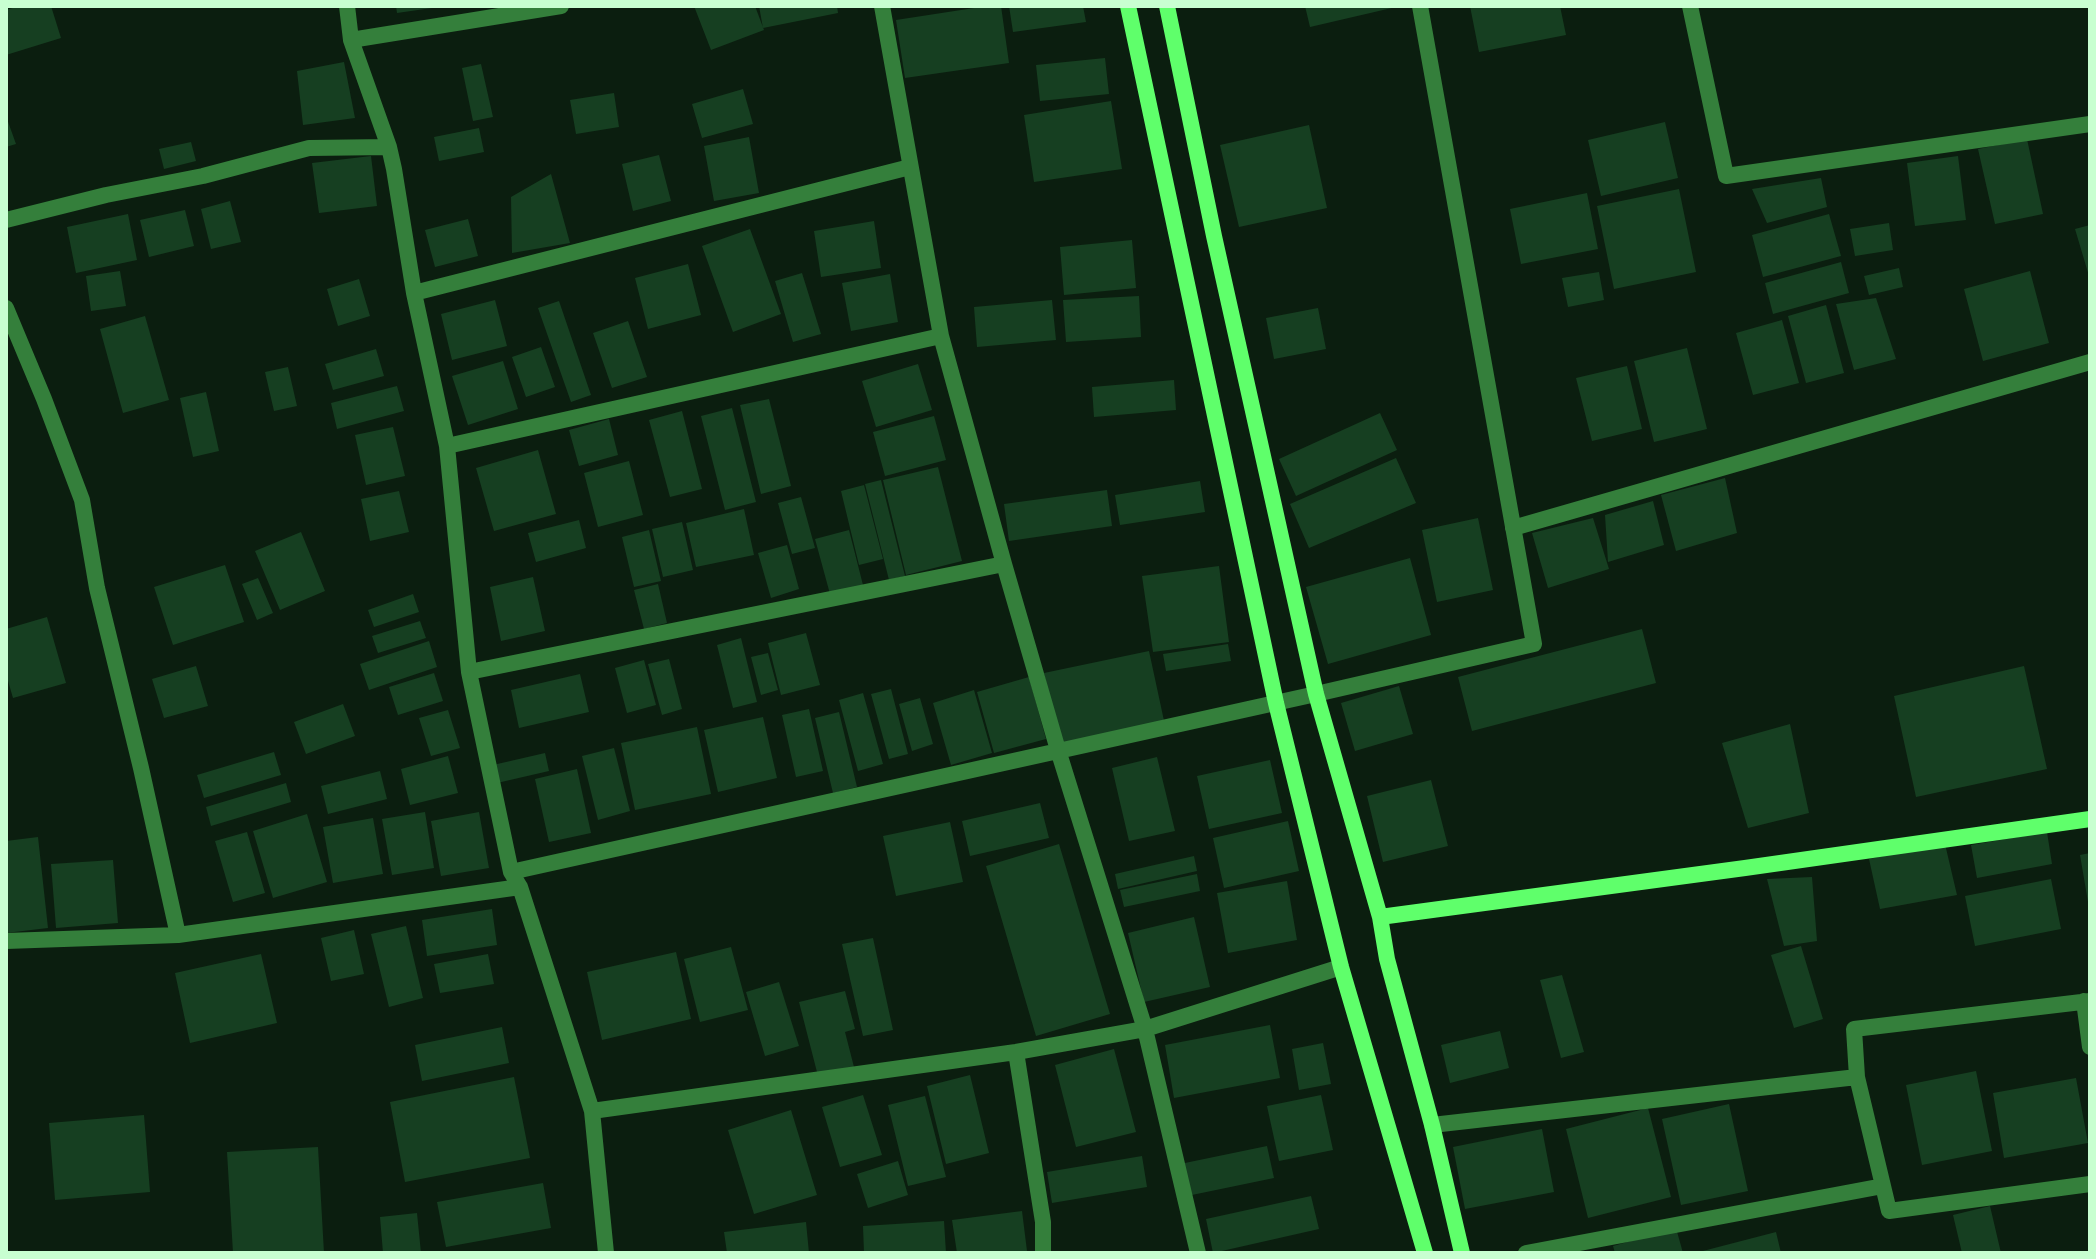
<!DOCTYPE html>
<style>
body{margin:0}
#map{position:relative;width:2096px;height:1259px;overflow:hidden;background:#0b1e0f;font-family:"DM Sans",sans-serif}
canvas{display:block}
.frame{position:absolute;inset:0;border:8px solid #c8ffd1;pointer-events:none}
</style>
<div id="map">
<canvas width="2096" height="1259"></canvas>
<div class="frame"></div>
</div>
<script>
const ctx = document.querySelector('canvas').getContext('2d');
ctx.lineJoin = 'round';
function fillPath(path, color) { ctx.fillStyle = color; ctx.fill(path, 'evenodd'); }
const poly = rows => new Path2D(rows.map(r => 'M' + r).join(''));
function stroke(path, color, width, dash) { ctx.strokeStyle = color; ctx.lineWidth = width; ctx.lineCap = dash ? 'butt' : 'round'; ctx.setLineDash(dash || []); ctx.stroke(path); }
const building = poly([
 [19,6,51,6,61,38,6,55,6,10],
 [396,6,432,6,432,8,397,13],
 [694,6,755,6,764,30,711,50],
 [759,6,837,6,838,13,763,28],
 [987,6,1001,6,1009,63,905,78,896,20],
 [1009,6,1083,6,1086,22,1013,32],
 [1305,6,1396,6,1396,7,1310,27],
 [1470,6,1560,6,1566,35,1479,52],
 [1105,58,1109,94,1040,101,1036,65],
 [344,62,355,118,303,125,297,71],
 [481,64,493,117,473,121,462,68],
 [743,89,753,124,702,138,692,104],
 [614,93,619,127,576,134,570,100],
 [1111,101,1122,169,1034,182,1024,115],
 [6,116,16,144,6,147],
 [1665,122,1678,178,1601,196,1588,140],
 [1309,125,1327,208,1239,227,1220,145],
 [479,128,484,152,439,161,434,137],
 [749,137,759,193,714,201,704,146],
 [2027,139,2043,214,1995,224,1978,149],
 [191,142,196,161,164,169,159,149],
 [659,155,671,201,633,211,622,164],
 [371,156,377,206,319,213,312,163],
 [1958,156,1966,220,1915,226,1907,163],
 [551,174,570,243,512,253,511,197],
 [1821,178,1827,207,1767,223,1752,189],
 [1679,189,1696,272,1614,289,1597,206],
 [1587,193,1598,249,1521,264,1510,209],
 [230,201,241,242,211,249,201,209],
 [185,210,194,246,149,257,140,220],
 [128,214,137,260,76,273,67,227],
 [1829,214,1841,256,1763,277,1752,235],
 [468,219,478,256,435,267,425,230],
 [874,221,881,268,821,277,814,231],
 [1889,223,1893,250,1855,256,1850,229],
 [2090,225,2090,276,2089,276,2075,229],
 [750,229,781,314,733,332,702,246],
 [1132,240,1136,288,1064,295,1060,247],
 [1841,262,1849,293,1773,314,1765,283],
 [688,264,701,315,648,329,635,278],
 [1899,268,1903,287,1869,295,1864,276],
 [120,271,126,306,91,311,86,276],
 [2030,271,2049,343,1983,361,1964,289],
 [1599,272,1604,300,1568,307,1562,278],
 [802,273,821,334,793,342,775,281],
 [890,274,898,322,851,331,842,283],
 [359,279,370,316,338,326,327,289],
 [1139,296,1141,337,1066,342,1063,300],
 [1876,298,1896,359,1854,370,1836,304],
 [495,300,507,346,452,360,441,314],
 [1052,300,1056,340,977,347,974,307],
 [559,301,591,395,571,402,538,308],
 [1826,305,1844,373,1806,383,1788,316],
 [1318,308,1326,349,1274,359,1266,318],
 [145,316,169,400,123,413,100,329],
 [1782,320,1799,383,1753,395,1736,333],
 [628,321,647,377,612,388,593,333],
 [541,347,555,387,526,397,512,357],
 [1687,348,1707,429,1654,442,1634,361],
 [376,349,384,376,333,390,325,364],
 [503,361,518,409,468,425,452,376],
 [918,364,932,410,876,427,862,381],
 [1627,366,1642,429,1592,441,1576,378],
 [288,367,297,406,274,411,265,372],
 [1174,380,1176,410,1094,417,1092,387],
 [397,386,404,411,337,429,331,403],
 [206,392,219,451,193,457,180,398],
 [769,399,791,486,761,494,740,405],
 [732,408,756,502,725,510,701,416],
 [682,411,702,489,670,497,649,420],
 [1380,413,1397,450,1296,496,1279,459],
 [934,416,946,460,885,476,873,432],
 [609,419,618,455,579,466,569,430],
 [393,427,405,476,366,485,355,435],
 [538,450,556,514,494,531,476,468],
 [1396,458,1416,503,1309,548,1290,504],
 [629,461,643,515,598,527,584,473],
 [938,467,962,561,906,575,883,480],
 [1725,478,1737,533,1676,551,1661,495],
 [881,480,905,576,889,580,865,484],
 [1200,481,1205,512,1120,525,1115,495],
 [864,485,883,559,859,565,841,491],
 [1107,490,1112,526,1009,541,1004,504],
 [399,491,409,532,370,541,361,499],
 [801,497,815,548,792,554,778,503],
 [1653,501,1664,545,1608,562,1605,515],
 [744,509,754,555,696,567,686,523],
 [1478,518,1493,590,1437,602,1422,530],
 [1593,518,1609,569,1548,588,1532,533],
 [579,520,586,548,536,562,528,533],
 [682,522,693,570,663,577,652,529],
 [649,530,661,581,634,587,622,537],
 [849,530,863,585,830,594,815,539],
 [301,532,325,591,280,610,255,551],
 [787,545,799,589,771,598,758,553],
 [1410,558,1431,635,1328,664,1306,587],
 [225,565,244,622,173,645,154,587],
 [1219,566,1229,642,1153,652,1142,576],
 [533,577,545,631,501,641,490,587],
 [258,578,273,613,257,620,242,584],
 [658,584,667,623,644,629,634,590],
 [413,594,419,612,374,627,368,610],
 [47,617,66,683,13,698,6,674,6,629],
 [420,621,426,638,378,653,372,636],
 [1642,629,1656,683,1472,731,1458,677],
 [806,633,820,685,781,695,768,643],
 [741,638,757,702,733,708,717,645],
 [429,641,437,667,369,690,360,664],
 [1228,644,1231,661,1166,671,1163,654],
 [1149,651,1166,730,1061,753,1044,673],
 [768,653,778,690,761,695,751,657],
 [669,659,682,709,662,715,648,664],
 [644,660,656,705,627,713,615,668],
 [196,666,208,706,164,718,152,679],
 [2024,666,2047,769,1916,797,1894,696],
 [434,673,443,701,398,715,389,687],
 [580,674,589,712,519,728,511,690],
 [1029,677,1046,739,994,753,977,692],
 [1399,686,1413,734,1355,751,1341,703],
 [891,689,908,754,889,759,871,694],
 [974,690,992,753,951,765,933,703],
 [863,693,883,764,858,771,839,700],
 [920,698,933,744,912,751,899,704],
 [343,704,355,736,306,754,294,722],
 [809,709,823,771,796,777,782,715],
 [448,710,460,748,431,756,419,718],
 [839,712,857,787,833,793,815,718],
 [763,717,777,778,718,792,704,730],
 [1790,724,1809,813,1748,828,1722,743],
 [697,727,711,794,635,810,621,743],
 [614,748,630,811,598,820,582,756],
 [274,752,281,775,204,798,197,775],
 [545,753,549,771,497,783,493,765],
 [448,756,458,793,410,805,401,769],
 [1157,757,1175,831,1129,841,1112,768],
 [1270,760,1282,813,1209,829,1197,776],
 [577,769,591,833,549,842,535,779],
 [380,771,387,799,328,814,321,786],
 [1431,780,1448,846,1383,862,1367,796],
 [286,783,291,802,211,826,206,807],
 [1040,803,1049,838,970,856,962,821],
 [425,812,434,868,392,875,382,819],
 [479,812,489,868,441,876,431,821],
 [307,814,327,882,273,898,253,831],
 [373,818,383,874,333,883,323,827],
 [1288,821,1299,871,1224,888,1213,838],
 [950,822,963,882,896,896,883,836],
 [247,832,265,893,233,902,215,841],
 [2047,832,2052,864,1977,878,1971,845],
 [38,837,48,928,6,933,6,841],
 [1059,844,1110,1014,1036,1036,986,866],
 [1945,844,1957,895,1880,909,1869,859],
 [2090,853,2090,902,2088,902,2080,855],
 [1194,856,1197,871,1118,889,1115,874],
 [113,860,118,923,56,928,51,864],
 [1197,874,1200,891,1124,907,1120,890],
 [1812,877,1817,941,1784,946,1767,879],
 [2051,879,2061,929,1975,946,1965,896],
 [1287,881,1297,940,1228,953,1217,893],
 [492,909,497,945,427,956,422,920],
 [1194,917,1210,987,1144,1002,1128,933],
 [406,926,423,998,389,1007,371,934],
 [354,930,364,974,331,981,321,938],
 [873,938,893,1030,863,1036,842,944],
 [1801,946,1823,1019,1794,1028,1771,955],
 [731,947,748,1010,700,1022,684,959],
 [676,952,691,1019,602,1040,587,972],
 [261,954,277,1023,190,1043,175,973],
 [488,954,494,984,440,993,434,964],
 [1562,975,1584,1052,1561,1058,1540,980],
 [779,982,799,1046,765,1056,746,992],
 [845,991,855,1029,845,1032,854,1067,818,1076,799,1002],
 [1270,1025,1280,1078,1174,1098,1165,1045],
 [502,1027,509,1063,422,1081,415,1045],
 [1500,1031,1509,1068,1450,1083,1441,1045],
 [1323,1043,1331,1084,1299,1090,1292,1049],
 [1114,1049,1136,1132,1076,1147,1055,1065],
 [1976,1071,1992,1151,1922,1165,1906,1085],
 [970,1075,989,1153,946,1164,927,1086],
 [514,1077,530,1158,405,1182,390,1102],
 [2076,1078,2088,1143,2004,1158,1993,1093],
 [863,1095,882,1155,840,1167,822,1107],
 [1321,1095,1333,1150,1279,1161,1267,1106],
 [925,1096,946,1177,908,1186,888,1105],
 [1729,1104,1748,1191,1681,1205,1662,1119],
 [1648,1108,1671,1197,1588,1218,1566,1129],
 [791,1110,817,1195,754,1214,728,1130],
 [144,1115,150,1192,55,1200,49,1123],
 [1542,1129,1554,1192,1465,1209,1453,1147],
 [1267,1146,1274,1178,1187,1196,1180,1164],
 [318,1147,324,1253,233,1253,227,1152],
 [1142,1156,1147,1187,1052,1203,1047,1172],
 [898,1161,908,1195,868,1208,857,1174],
 [543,1183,551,1228,446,1247,437,1202],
 [1311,1196,1319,1229,1213,1253,1206,1219],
 [1990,1206,2001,1253,1962,1253,1953,1215],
 [1022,1211,1027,1251,1013,1253,957,1253,952,1220],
 [417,1213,421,1253,383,1253,380,1217],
 [944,1221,946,1253,864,1253,863,1226],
 [806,1222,809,1253,727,1253,724,1232],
 [1676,1228,1683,1253,1615,1253,1613,1246],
 [1776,1232,1781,1253,1700,1253,1699,1252]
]);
const street = poly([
 [347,6,351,40,389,147,394,169,414,293,447,446,469,672,511,872,520,887,592,1111,606,1253],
 [882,6,941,336,1004,564,1058,750,1145,1029,1198,1253],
 [1690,6,1726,176,2090,124],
 [351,40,561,6],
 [6,220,106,195,203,176,309,148,389,147],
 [414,293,910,167],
 [6,308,44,399,82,500,97,588,141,768,178,935],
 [447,446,941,336],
 [1513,528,2090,362],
 [469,672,1004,564],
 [511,872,1316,694,1534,644,1420,6],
 [6,941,178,935,520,887],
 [2084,1001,2090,1047],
 [1016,1052,1043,1222,1043,1253],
 [1857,1077,1889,1211,2090,1184],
 [592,1111,1016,1052,1145,1029,1341,967],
 [1432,1125,1857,1077,1854,1029,2090,1001],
 [1526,1253,1883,1186]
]);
const secondary = poly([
 [1128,6,1276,703,1341,967,1425,1253],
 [1167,6,1214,236,1316,694,1380,917,1387,959,1432,1125,1462,1253],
 [1380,917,1745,868,2090,819]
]);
fillPath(building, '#163f21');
stroke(street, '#347f3b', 16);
stroke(secondary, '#5fff6b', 16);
</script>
